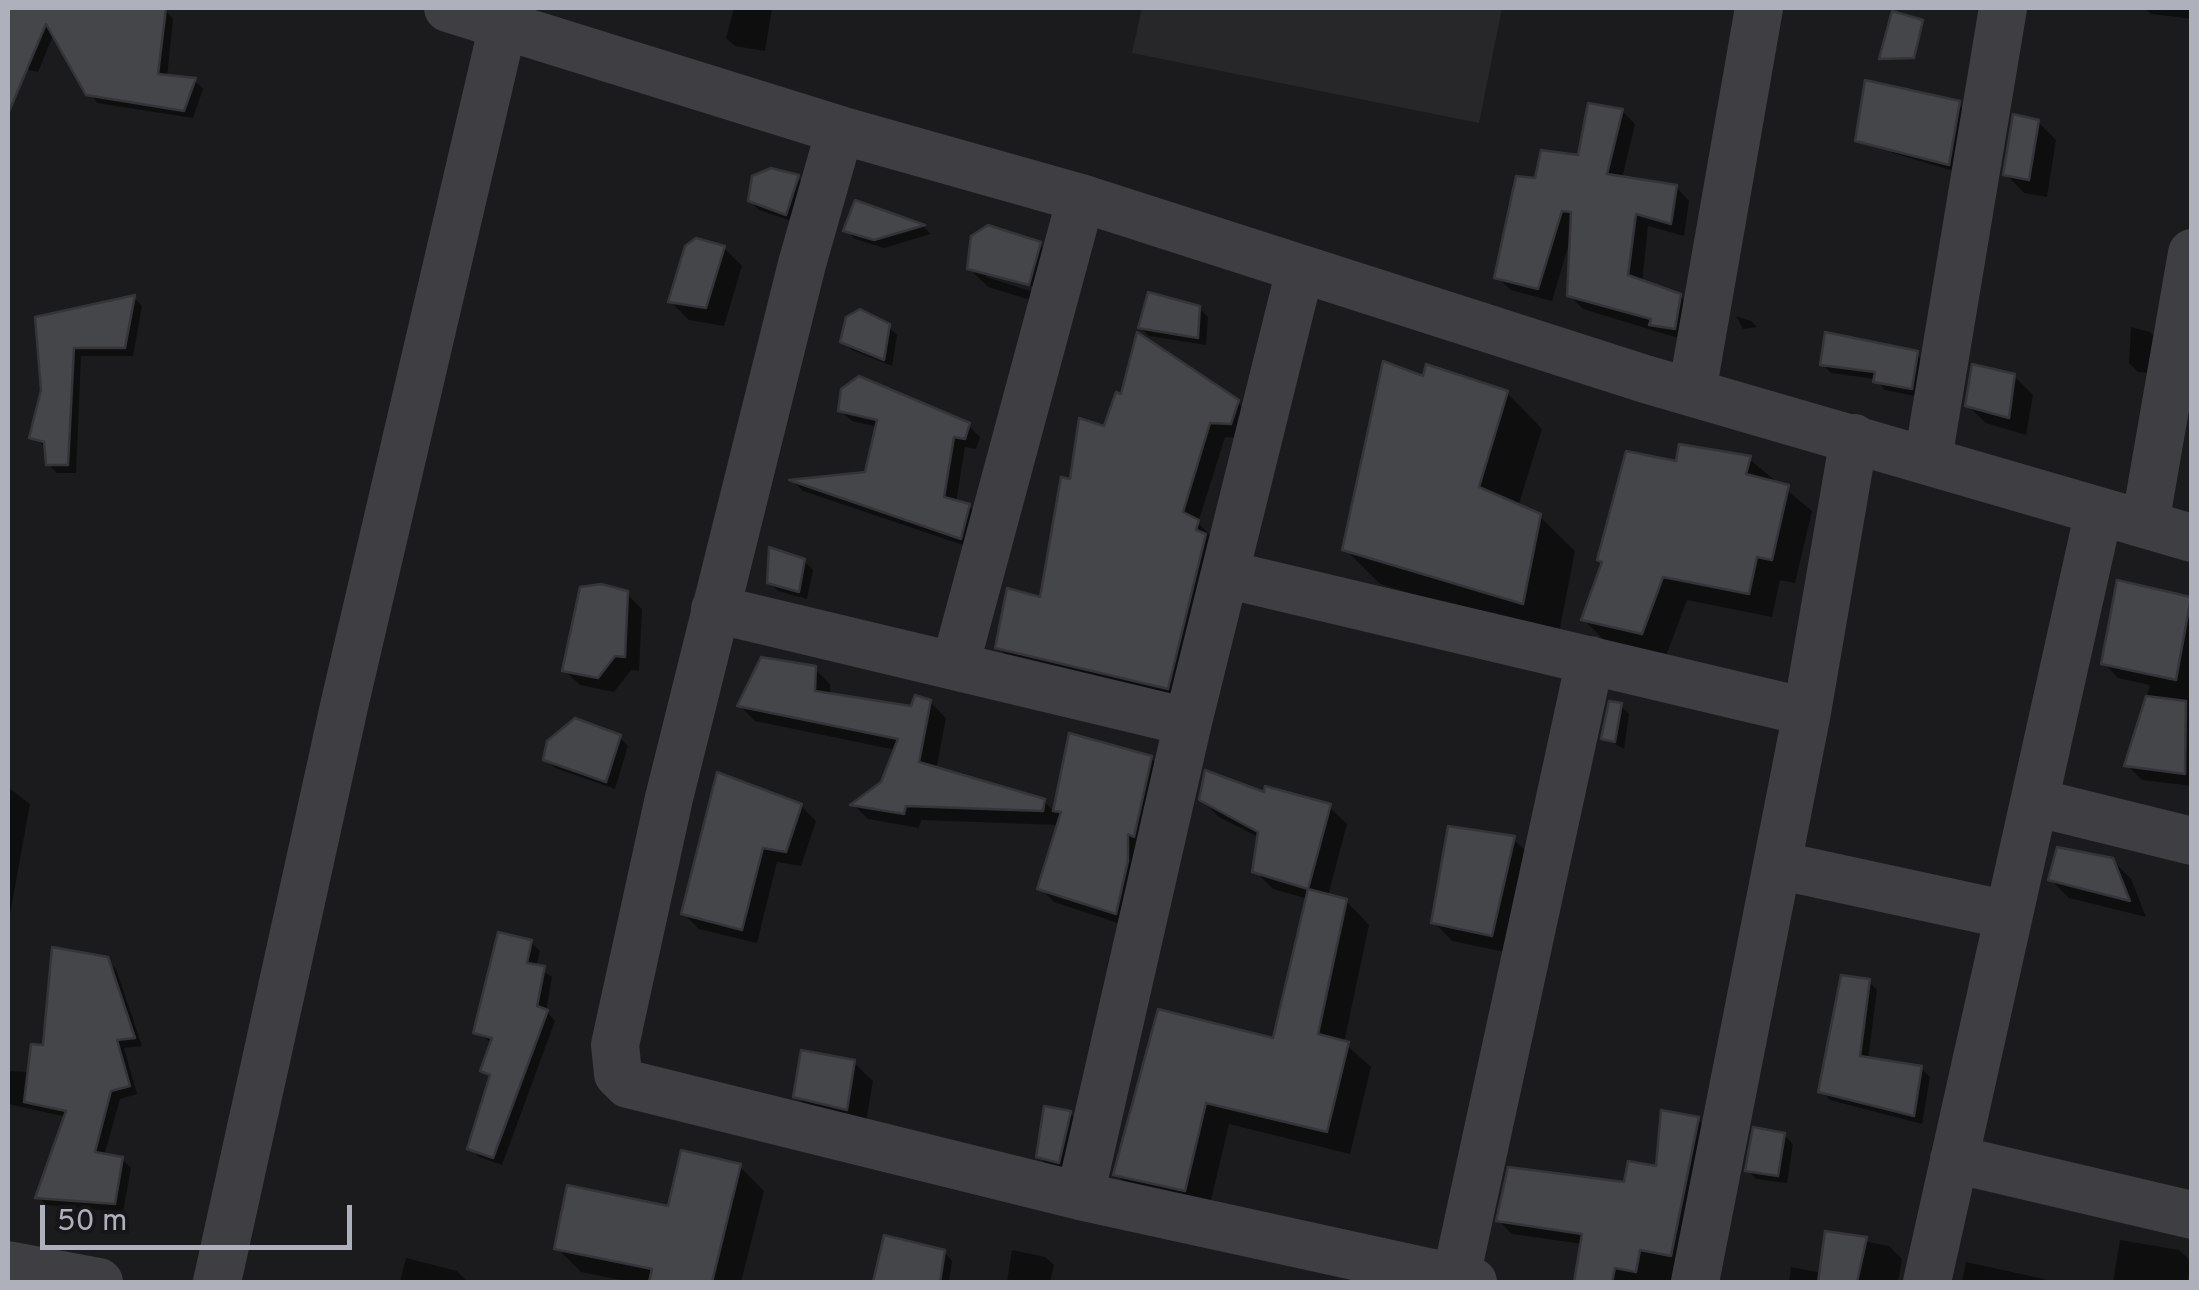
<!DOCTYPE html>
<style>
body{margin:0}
#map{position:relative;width:2199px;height:1290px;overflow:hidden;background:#1b1b1d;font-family:Overpass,sans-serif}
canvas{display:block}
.frame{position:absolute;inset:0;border:10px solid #aeb1bb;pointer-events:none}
.scale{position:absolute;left:40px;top:1205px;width:312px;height:45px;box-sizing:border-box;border:5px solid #aeb1bb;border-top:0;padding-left:12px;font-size:30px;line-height:35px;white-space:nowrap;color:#aeb1bb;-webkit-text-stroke:8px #161618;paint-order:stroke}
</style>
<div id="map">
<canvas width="2199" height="1290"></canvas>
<div class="frame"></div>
<div class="scale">50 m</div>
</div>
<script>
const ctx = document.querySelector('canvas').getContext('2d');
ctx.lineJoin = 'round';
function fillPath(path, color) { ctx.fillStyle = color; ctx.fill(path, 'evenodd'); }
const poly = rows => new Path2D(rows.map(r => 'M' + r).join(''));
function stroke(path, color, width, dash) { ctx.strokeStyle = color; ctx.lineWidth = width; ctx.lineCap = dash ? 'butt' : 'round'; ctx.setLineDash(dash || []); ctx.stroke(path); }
const built = poly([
 [1142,8,1502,8,1479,123,1132,53]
]);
const shadow = poly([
 [9,8,165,10,173,19,167,77,195,81,203,89,193,118,97,103,54,33,38,72,8,65],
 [734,8,772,8,765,51,735,46,726,38],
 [2144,8,2192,8,2192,19,2151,14],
 [1958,104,1967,112,1957,172,1893,153,1884,144],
 [1622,111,1635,124,1622,179,1676,187,1689,201,1684,236,1648,226,1642,283,1680,296,1694,310,1688,341,1583,309,1569,295,1570,240,1552,301,1511,290,1497,277,1537,181,1580,158],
 [2038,122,2056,140,2047,197,2024,193,2006,174],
 [797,178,806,186,795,222,759,210,750,201],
 [857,203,924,227,931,234,884,248,855,239,846,231],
 [1039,244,1058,262,1044,304,988,287,969,268],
 [986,272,1038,288,1037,293,986,277],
 [724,248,742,266,724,326,689,320,671,302],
 [134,298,142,306,133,356,81,356,76,473,57,473,48,464,47,448,32,437,43,390,38,319],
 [1199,308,1208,317,1206,345,1149,336,1141,328],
 [1736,316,1751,321,1757,327,1743,329],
 [888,326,897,335,892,366,852,350,843,341],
 [2131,327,2150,332,2158,340,2153,373,2138,372,2129,363],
 [1915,353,1924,362,1920,397,1885,390,1876,379,1831,373,1822,364],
 [2014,376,2033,395,2026,435,1986,423,1967,405],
 [1424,380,1507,393,1542,429,1518,507,1539,516,1575,551,1558,638,1380,584,1345,549],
 [1237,402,1252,417,1245,438,1225,437,1198,523,1213,538,1182,702,1013,662,998,647,1042,600,1072,482,1106,429],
 [840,410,968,425,980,437,976,449,965,447,956,503,969,506,980,518,972,548,803,491,794,482,867,475,878,427,852,421],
 [1749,459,1812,511,1795,583,1780,580,1772,617,1687,600,1666,656,1608,644,1584,620,1604,564,1599,560,1678,464],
 [804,561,813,570,807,599,778,591,769,582],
 [627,594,642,609,639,671,631,670,614,692,580,685,564,670],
 [2190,599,2192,786,2142,780,2127,765,2150,685,2118,678,2104,663],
 [815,669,830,684,830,696,912,709,930,702,946,718,936,770,1044,801,1055,813,1071,736,1151,758,1165,772,1130,927,1054,902,1040,888,1059,825,921,820,919,828,868,819,854,805,883,784,896,750,755,721,740,706],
 [1620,705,1629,714,1624,749,1604,738],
 [620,738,628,746,615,789,555,768,546,760],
 [8,787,30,804,8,925],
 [1266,796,1329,807,1347,824,1328,896,1346,901,1369,925,1344,1043,1371,1067,1350,1154,1229,1124,1208,1213,1139,1198,1116,1174,1275,1041,1308,899,1273,889,1255,871,1260,838,1219,817,1201,799],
 [801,806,816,821,801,866,777,862,757,943,699,929,684,914],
 [1513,839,1532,857,1510,953,1452,941,1434,922],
 [2112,860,2131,879,2146,917,2069,898,2051,880],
 [531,942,540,951,536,967,552,977,546,1011,555,1021,502,1165,479,1157,470,1148,492,1079,483,1071,493,1043,476,1032],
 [106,960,116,969,142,1046,124,1048,137,1094,120,1099,104,1156,122,1159,131,1168,123,1212,46,1205,38,1197,67,1117,8,1104,8,1071,30,1072],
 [1869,982,1877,990,1868,1060,1921,1068,1930,1077,1922,1124,1830,1100,1821,1091],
 [854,1063,873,1081,865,1127,814,1114,796,1096],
 [1070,1114,1079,1122,1068,1170,1047,1165,1038,1156],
 [1698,1120,1711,1132,1679,1282,1577,1282,1583,1244,1512,1234,1499,1221,1626,1185,1658,1169],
 [1784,1135,1793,1144,1787,1183,1756,1179,1748,1170],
 [740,1167,764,1191,741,1282,631,1282,581,1272,557,1248,670,1208],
 [1827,1234,1889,1246,1902,1259,1898,1282,1789,1282,1791,1267,1822,1273],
 [886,1238,944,1252,952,1261,949,1282,876,1282],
 [2120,1240,2179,1250,2192,1262,2187,1282,2113,1282],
 [1012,1250,1045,1257,1054,1265,1050,1282,1007,1282],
 [406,1258,457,1271,468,1282,400,1282],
 [1966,1262,2044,1279,2048,1282,1962,1282]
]);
const building = poly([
 [8,8,166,8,158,74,196,78,184,111,86,95,46,24,8,114,8,8],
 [1892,11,1923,20,1914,58,1879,59,1892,11],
 [1865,80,1960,101,1949,165,1855,141,1865,80],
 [1588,103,1623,109,1607,174,1677,185,1671,224,1636,214,1628,275,1681,294,1675,329,1649,325,1651,319,1567,296,1571,212,1562,211,1538,289,1494,278,1516,176,1535,178,1541,150,1578,155,1588,103],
 [2013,114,2039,120,2029,180,2003,175,2013,114],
 [771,168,799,175,786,215,748,201,752,176,771,168],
 [855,200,925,225,874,240,843,231,855,200],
 [988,225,1041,242,1029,285,967,269,971,236,988,225],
 [696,238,725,246,706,308,668,302,685,246,696,238],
 [1148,292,1200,306,1198,338,1138,328,1148,292],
 [135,295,125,348,74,348,68,465,46,465,44,442,29,438,41,390,35,317,135,295],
 [860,309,890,324,884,360,840,342,846,317,860,309],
 [1137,332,1239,400,1231,424,1210,423,1183,512,1199,520,1196,530,1206,534,1168,689,995,648,1007,588,1040,597,1061,477,1070,479,1079,418,1104,426,1116,392,1121,394,1137,332],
 [1825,332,1918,351,1912,389,1873,382,1875,372,1820,365,1825,332],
 [1383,361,1423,376,1426,364,1508,391,1479,487,1541,514,1523,604,1342,550,1383,361],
 [1972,364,2015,374,2009,418,1965,406,1972,364],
 [859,376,970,423,965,439,954,437,944,497,970,504,961,539,789,480,865,472,877,420,838,411,841,389,859,376],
 [1679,444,1751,456,1746,474,1789,485,1772,560,1757,557,1749,594,1663,577,1642,634,1581,620,1602,562,1597,560,1626,451,1676,461,1679,444],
 [769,547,805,559,799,592,767,583,769,547],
 [2117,580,2191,597,2176,680,2101,664,2117,580],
 [601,584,628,591,625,657,615,656,598,678,562,671,580,587,601,584],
 [761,657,816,666,815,691,911,706,915,695,931,700,919,762,1045,799,1043,811,906,806,904,814,850,805,881,782,898,739,737,706,761,657],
 [2146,696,2186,701,2185,774,2124,766,2146,696],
 [1609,701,1622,703,1615,742,1601,739,1609,701],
 [575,718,621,735,606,782,543,760,547,741,575,718],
 [1069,733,1152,756,1134,837,1128,834,1128,861,1116,914,1037,889,1061,812,1053,811,1069,733],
 [1205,770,1264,792,1265,786,1331,804,1308,889,1252,872,1258,832,1199,800,1205,770],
 [717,772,802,804,786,852,763,848,742,930,681,914,717,772],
 [1448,826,1515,836,1492,936,1431,923,1448,826],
 [2057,847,2113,858,2130,901,2048,880,2057,847],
 [1308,889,1347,899,1318,1034,1349,1042,1327,1132,1206,1103,1185,1191,1113,1175,1158,1009,1273,1038,1308,889],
 [498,932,532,940,527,963,545,966,537,1006,548,1010,493,1158,467,1149,490,1075,480,1071,492,1038,473,1033,498,932],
 [52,947,108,957,135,1038,117,1040,130,1086,111,1091,95,1152,123,1157,115,1204,35,1198,66,1111,24,1102,31,1044,43,1045,52,947],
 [1841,975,1870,979,1860,1056,1922,1066,1914,1116,1818,1092,1841,975],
 [801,1050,855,1060,847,1110,793,1097,801,1050],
 [1044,1106,1071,1111,1059,1163,1036,1157,1044,1106],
 [1661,1110,1699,1117,1671,1256,1640,1250,1636,1272,1615,1268,1612,1282,1574,1282,1582,1234,1496,1221,1508,1167,1624,1182,1628,1161,1656,1166,1661,1110],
 [1753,1127,1785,1133,1778,1176,1745,1171,1753,1127],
 [681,1150,741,1164,712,1282,649,1282,652,1269,554,1249,567,1185,668,1206,681,1150],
 [1825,1231,1867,1237,1857,1282,1818,1282,1825,1231],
 [884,1235,945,1250,940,1282,873,1282,884,1235]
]);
const minor = poly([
 [448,8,840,130,1081,198,1645,379,2192,538],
 [840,130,802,264,669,798,615,1045,618,1074,628,1084,1080,1196,1473,1282],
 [1692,392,1759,8],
 [1928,459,2003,8],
 [2145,524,2192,253],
 [1225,574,1807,712],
 [715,609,1188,722],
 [955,666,1081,198],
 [2034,802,2192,841],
 [1777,865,2008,915],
 [1954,1159,2192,1215],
 [1080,1196,1188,722,1300,270],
 [8,1265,99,1282],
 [217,1282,345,702,507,8],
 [1455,1282,1590,660],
 [1695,1282,1807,712,1854,438],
 [1927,1282,2099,511]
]);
fillPath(built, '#27272a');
fillPath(shadow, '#0007');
fillPath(building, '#45464a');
stroke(building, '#353539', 2.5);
stroke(minor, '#3e3e43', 48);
</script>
